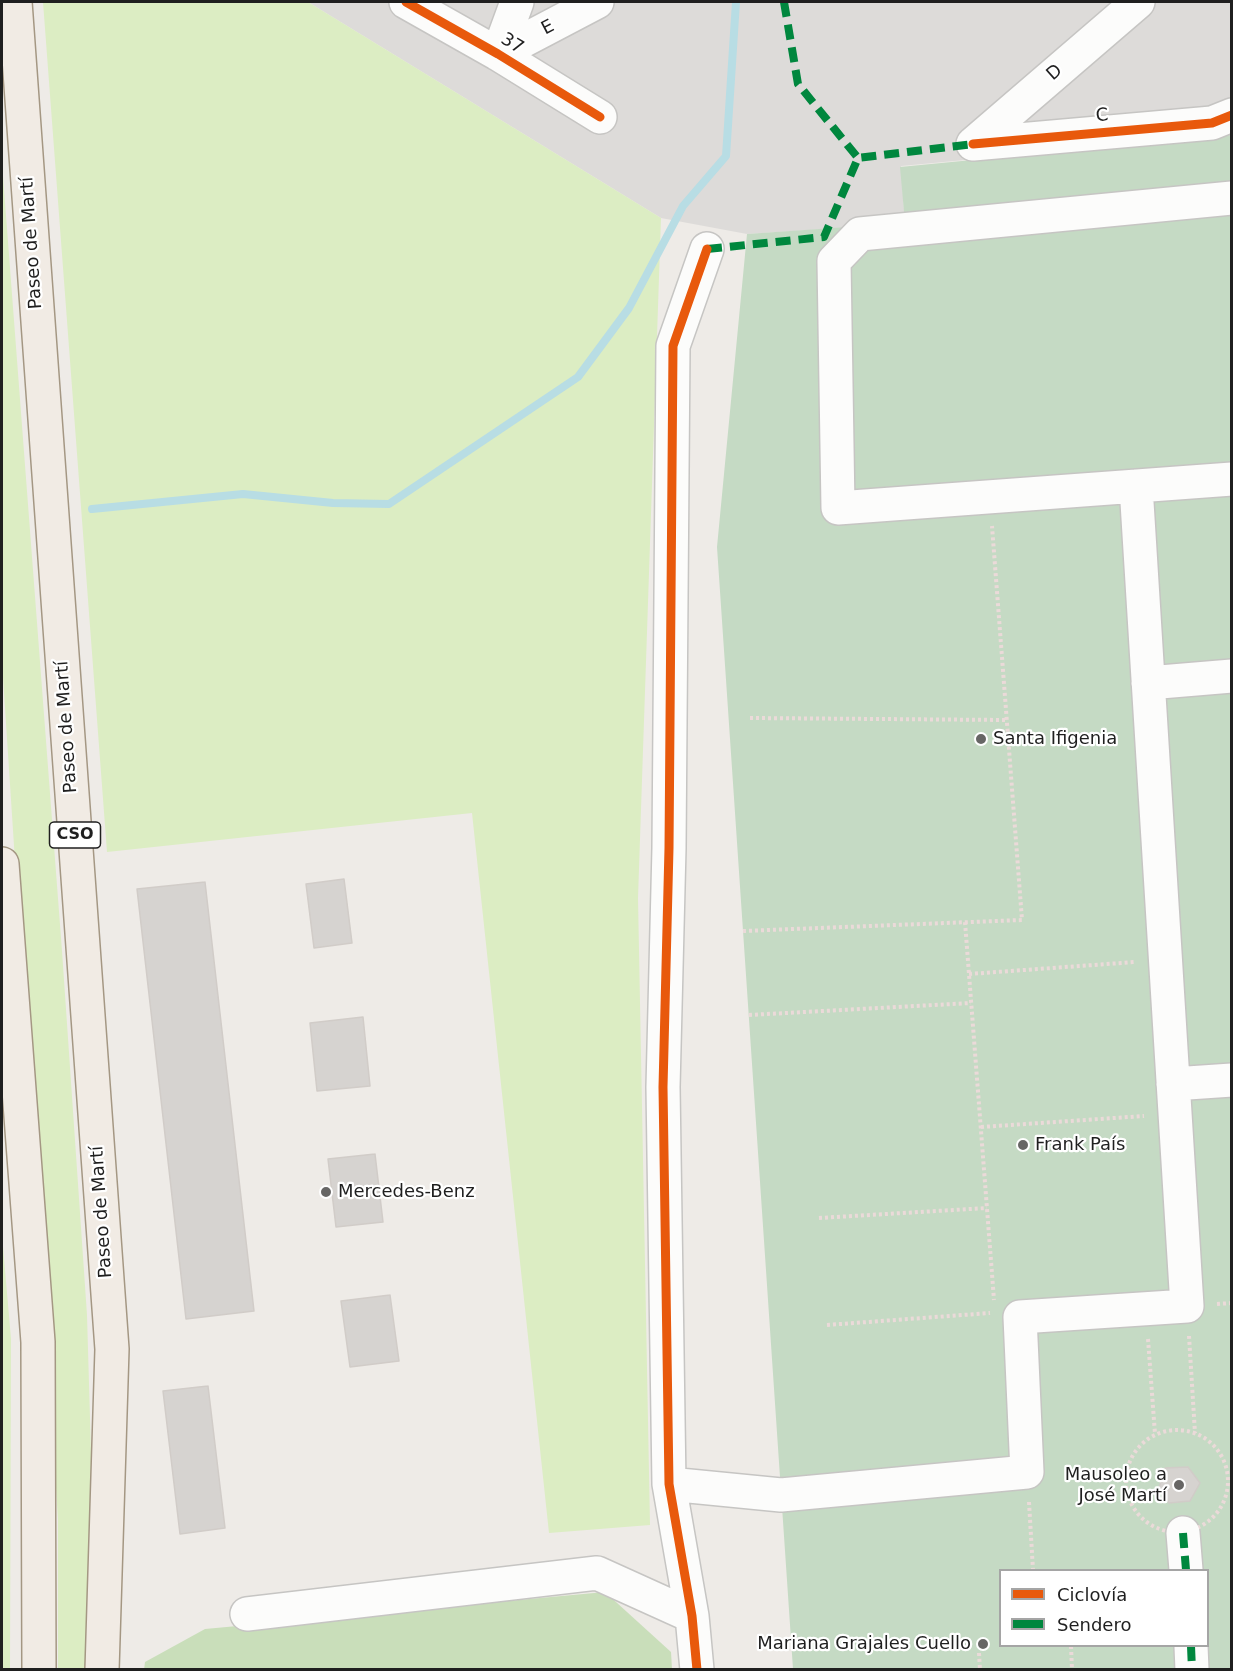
<!DOCTYPE html>
<meta charset="utf-8">
<style>
body{margin:0}
#map{position:relative;width:1233px;height:1671px;overflow:hidden;background:#eeebe7;font-family:"DejaVu Sans",sans-serif}
canvas{display:block}
.frame{position:absolute;inset:0;border:3px solid #1f1f1f;pointer-events:none}
.legend{position:absolute;left:999px;top:1569px;width:210px;height:78px;box-sizing:border-box;background:#fff;border:2px solid #a5a5a5;margin:0;padding:8px 10px;list-style:none;font-size:18px;color:#1f1f1f}
.legend li{display:flex;align-items:center;gap:12px;height:30px}
.legend b{width:30px;border:2px solid #a5a5a5}
</style>
<div id="map">
<canvas width="1233" height="1671"></canvas>
<div class="frame"></div>
<ul class="legend">
<li><b style="height:8px;background:#e8590c"></b>Ciclovía</li>
<li><b style="height:8px;background:#00873e"></b>Sendero</li>
</ul>
</div>
<script>
const ctx = document.querySelector('canvas').getContext('2d');
ctx.lineJoin = 'round';
function fillPath(path, color) { ctx.fillStyle = color; ctx.fill(path, 'evenodd'); }
const poly = rows => new Path2D(rows.map(r => 'M' + r).join(''));
function stroke(path, color, width, dash) { ctx.strokeStyle = color; ctx.lineWidth = width; ctx.lineCap = dash ? 'butt' : 'round'; ctx.setLineDash(dash || []); ctx.stroke(path); }
function label(font, color, halo, rows, align = 'center') {
  ctx.font = font + ' "DejaVu Sans",sans-serif'; ctx.lineWidth = 4.5; ctx.setLineDash([]); ctx.textBaseline = 'middle'; ctx.strokeStyle = halo; ctx.fillStyle = color; for (const [text, x, y, turn = 0] of rows) {
    ctx.save(); ctx.translate(x, y); ctx.rotate((+turn || 0) * Math.PI / 180); ctx.textAlign = isNaN(turn) ? turn : align; if (halo) ctx.strokeText(text, 0, 0); ctx.fillText(text, 0, 0); ctx.restore();
  }
}
const residential = poly([
 [308,2,1231,2,1231,135,901,166,905,224,747,234,661,218]
]);
const grass = poly([
 [43,2,308,2,661,218,638,898,650,1525,549,1533,472,813,107,852],
 [2,163,62,951,87,1315,93,1521,87,1669,58,1669,58,1519,2,662],
 [2,1235,11,1339,10,1670,2,1669]
]);
const forest = poly([
 [605,1592,671,1652,672,1669,144,1670,145,1662,205,1629]
]);
const cemetery = poly([
 [1231,135,1231,1669,793,1669,717,547,747,234,905,223,900,167],
 [1000,1570,1208,1570,1208,1646,1000,1646]
]);
const stream = poly([
 [92,509,243,494,333,503,389,504,578,377,629,308,683,206,726,156,736,2]
]);
const building = poly([
 [344,879,352,943,314,948,306,884,344,879],
 [205,882,254,1311,186,1319,137,889,205,882],
 [363,1017,370,1086,317,1091,310,1023,363,1017],
 [375,1154,383,1222,336,1227,328,1159,375,1154],
 [390,1295,399,1361,350,1367,341,1301,390,1295],
 [208,1386,225,1528,180,1534,163,1391,208,1386],
 [1188,1467,1200,1483,1190,1501,1169,1503,1159,1488,1165,1468,1188,1467]
]);
const path = poly([
 [750,718,1007,720],
 [965,922,994,1300],
 [743,931,1022,920,992,526],
 [969,974,1135,962],
 [749,1015,971,1003],
 [981,1127,1144,1116],
 [819,1218,987,1208],
 [1217,1304,1232,1303],
 [827,1325,990,1313],
 [1189,1336,1195,1433],
 [1148,1339,1155,1434],
 '1126 1481a51 51 0 1 1 102 0a51 51 0 1 1-102 0Z',
 [1029,1502,1033,1570],
 [1071,1646,1072,1670],
 [979,1653,980,1670]
]);
const minor = poly([
 [406,2,498,54,600,117],
 [498,54,597,2],
 [498,54,517,2],
 [973,144,1212,123,1232,115],
 [973,144,1138,2],
 [1232,198,860,234,834,261,838,508,1232,479],
 [1148,683,1232,676],
 [1173,1084,1232,1080],
 [669,1484,781,1495,1027,1472,1020,1317,1187,1306,1136,486],
 [1183,1533,1186,1570],
 [247,1614,597,1573,692,1616],
 [1191,1646,1192,1670],
 [697,1670,692,1616,669,1484,663,1087,669,848,673,346,707,249]
]);
const major = poly([
 [15,2,112,1349,102,1670],
 [2,864,38,1342,39,1670]
]);
const quiet = poly([
 [784,2,798,84,858,158],
 [707,249,824,237,858,158,973,144],
 [1183,1533,1186,1570],
 [1191,1646,1192,1670]
]);
const cycleway = poly([
 [406,2,498,54,600,117],
 [973,144,1212,123,1232,115],
 [697,1670,692,1616,669,1484,663,1087,669,848,673,346,707,249]
]);
const markers = [
 [981,739,6,"#676665"],
 [1023,1145,6,"#676665"],
 [326,1192,6,"#676665"],
 [1179,1485,6,"#676665"],
 [983,1644,6,"#676665"]
];
const shields = [
 [75,835,51]
];
const shieldNames = [
 ["CSO",75,835]
];
const streetNames = [
 ["E",548,28,-28],
 ["37",512,44,31],
 ["D",1055,73,-41],
 ["C",1102,116,-5],
 ["Paseo de Martí",32,243,-94],
 ["Paseo de Martí",67,727,-94],
 ["Paseo de Martí",102,1212,-94]
];
const poiNames = [
 ["Santa Ifigenia",993,739],
 ["Frank País",1035,1145],
 ["Mercedes-Benz",338,1192],
 ["Mausoleo a",1167,1475,"right"],
 ["José Martí",1167,1496,"right"],
 ["Mariana Grajales Cuello",971,1644,"right"]
];
fillPath(residential, '#dddbd9');
fillPath(grass, '#dcedc3');
fillPath(forest, '#c9deba');
fillPath(cemetery, '#c5dac4');
stroke(stream, '#b8dde4', 8);
fillPath(building, '#d6d3d0');
stroke(building, '#d1ccc8', 1.5);
stroke(minor, '#c6c5c3', 36);
stroke(major, '#a49783', 36);
stroke(path, '#ebdad9', 4, [3, 3]);
stroke(minor, '#fcfcfb', 33);
stroke(major, '#f1ebe4', 33);
stroke(quiet, '#00873e', 8, [15, 8]);
stroke(cycleway, '#e8590c', 9);
for (const [x, y, r, color] of markers) { const dot = new Path2D(); dot.arc(x, y, r, 0, 2 * Math.PI); ctx.fillStyle = color; ctx.fill(dot); stroke(dot, '#fff', 2); }
for (const [x, y, w] of shields) { const box = new Path2D(); box.roundRect(x - w / 2, y - 13, w, 26, 4.5); ctx.fillStyle = '#fff'; ctx.fill(box); stroke(box, '#1f1f1f', 1.5); }
label('bold 16px', '#1f1f1f', null, shieldNames);
label('18px', '#1f1f1f', '#fff', streetNames);
label('18px', '#1f1f1f', '#fff', poiNames, 'left');
</script>
